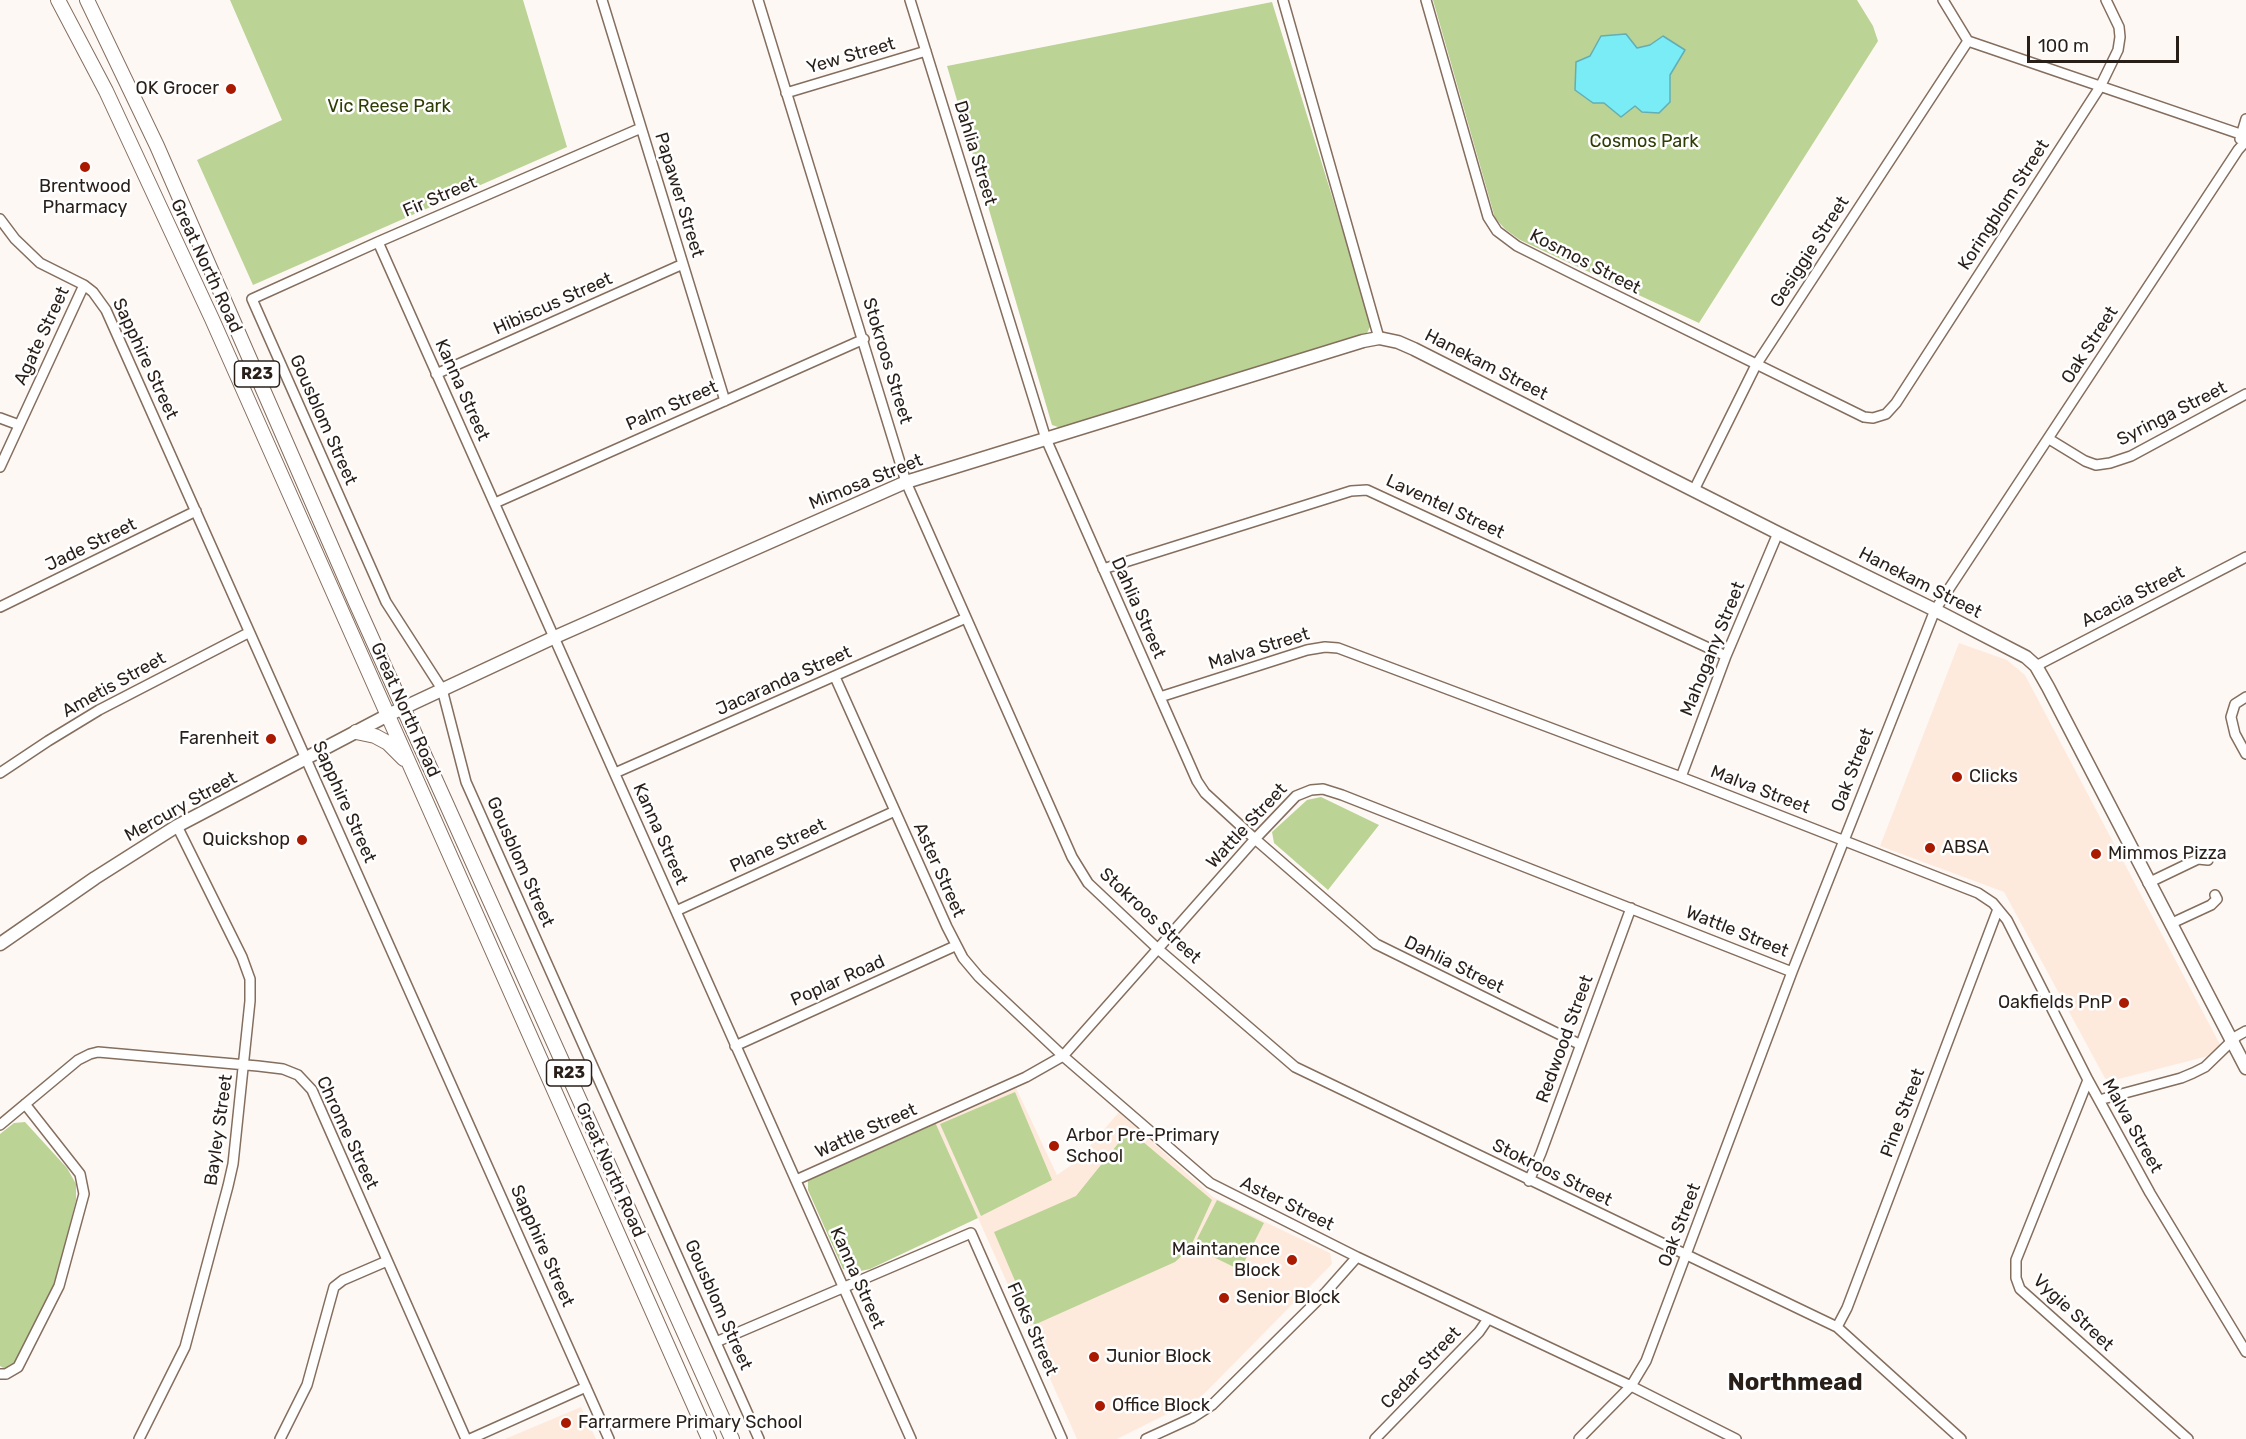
<!DOCTYPE html>
<style>
body{margin:0}
#map{position:relative;width:2246px;height:1439px;overflow:hidden;background:#fef8f5;font-family:Rubik,sans-serif}
canvas{display:block}
.scale{position:absolute;left:2027px;top:36px;width:152px;height:27px;box-sizing:border-box;border:3px solid #291f19;border-top:0;padding-left:8px;font-size:18px;line-height:21px;white-space:nowrap;color:#291f19;-webkit-text-stroke:4px #fff;paint-order:stroke}
</style>
<div id="map">
<canvas width="2246" height="1439"></canvas>
<div class="scale">100 m</div>
</div>
<script>
const ctx = document.querySelector('canvas').getContext('2d');
ctx.lineJoin = 'round';
function fillPath(path, color) { ctx.fillStyle = color; ctx.fill(path, 'evenodd'); }
const poly = rows => new Path2D(rows.map(r => 'M' + r).join(''));
function stroke(path, color, width, dash) { ctx.strokeStyle = color; ctx.lineWidth = width; ctx.lineCap = dash ? 'butt' : 'round'; ctx.setLineDash(dash || []); ctx.stroke(path); }
function label(font, color, halo, rows, align = 'center') {
  ctx.font = font + ' Rubik,sans-serif'; ctx.lineWidth = 5; ctx.setLineDash([]); ctx.textBaseline = 'middle'; ctx.strokeStyle = halo; ctx.fillStyle = color; for (const [text, x, y, turn = 0] of rows) {
    ctx.save(); ctx.translate(x, y); ctx.rotate((+turn || 0) * Math.PI / 180); ctx.textAlign = isNaN(turn) ? turn : align; if (halo) ctx.strokeText(text, 0, 0); ctx.fillText(text, 0, 0); ctx.restore();
  }
}
const built = poly([
 [1959,643,2007,660,2025,675,2224,1052,2107,1082,2004,892,1880,846],
 [1016,1088,1057,1175,1077,1161,1119,1112,1213,1197,1330,1253,1332,1264,1201,1397,1117,1439,1077,1439,935,1122],
 [581,1407,596,1439,505,1439]
]);
const green = poly([
 [230,0,523,0,567,147,253,285,197,160,282,120],
 [1433,0,1857,0,1873,26,1878,41,1699,323,1520,240,1505,229,1495,218],
 [1272,2,1369,316,1370,327,1367,333,1061,428,1052,425,947,66],
 [1321,797,1379,825,1328,890,1274,843,1272,832,1307,800],
 [1015,1092,1052,1180,981,1216,940,1124],
 [25,1122,67,1168,76,1184,76,1200,55,1284,15,1366,5,1369,0,1366,0,1134,14,1123],
 [935,1122,978,1218,870,1269,856,1272,843,1269,808,1190,808,1179],
 [1129,1130,1212,1200,1190,1248,1175,1262,1034,1325,994,1232,1076,1196],
 [1217,1200,1264,1223,1240,1270,1193,1247]
]);
const water = poly([
 [1626,34,1637,48,1650,45,1663,36,1685,50,1670,75,1670,102,1659,113,1642,112,1635,106,1621,117,1604,103,1593,103,1575,90,1576,62,1590,56,1601,36,1626,34]
]);
const street = poly([
 [602,0,725,401],
 [758,0,906,482,1072,857,1088,883,1158,949,1295,1067,1837,1327,1961,1439],
 [910,0,1046,439,1197,781,1205,793,1255,839,1376,944,1579,1044],
 [1283,0,1379,338],
 [1426,0,1488,217,1497,231,1517,246,1575,275,1864,417,1873,418,1886,414,1896,403,2100,87,2118,50,2120,37,2119,27,2106,0],
 [1943,0,1968,41,2246,136],
 [786,93,926,51],
 [641,128,378,242,252,299,386,602,442,689,466,782,759,1439],
 [2240,139,2246,119],
 [0,219,15,239,40,263,84,285,93,292,106,310,609,1439],
 [378,242,911,1439],
 [436,374,683,264],
 [0,418,19,425],
 [2049,439,2085,461,2096,465,2110,463,2131,456,2246,394],
 [0,467,84,285],
 [1694,490,1756,365,1968,41],
 [495,503,864,339],
 [1103,569,1351,491,1367,490,1726,656],
 [0,607,196,511],
 [2036,666,2246,557],
 [835,677,947,927,963,958,979,977,1063,1056,1210,1183,1357,1257,1631,1386,1736,1439],
 [1160,697,1307,650,1325,647,1338,648,1681,777,1978,893,1993,903,2007,920,2088,1080,2150,1193,2246,1352],
 [2246,697,2235,704,2231,717,2235,734,2246,754],
 [0,773,48,741,99,710,248,633],
 [615,773,966,618],
 [1681,777,1726,656,1778,533],
 [2148,883,2198,859,2208,860],
 [676,911,895,811],
 [2170,924,2211,905,2217,899,2215,895],
 [735,1046,955,946],
 [2088,1080,2016,1260,2016,1278,2020,1289,2188,1439],
 [2099,1100,2181,1078,2193,1073,2205,1067,2237,1036,2246,1031],
 [0,1125,78,1060,90,1054,98,1052,258,1066,283,1069,298,1075,312,1090,466,1439],
 [796,1180,1026,1077,1063,1056,1255,839,1296,796,1311,790,1323,789,1342,795,1792,972],
 [1529,1181,1541,1153,1631,908],
 [1837,1327,1847,1308,1998,909],
 [716,1342,971,1233,1062,1439],
 [0,1374,6,1374,18,1367,59,1286,84,1194,80,1174,25,1104],
 [139,1439,185,1347,228,1186,233,1164,250,1001,250,979,242,957,177,826],
 [280,1439,307,1385,334,1287,343,1280,387,1261],
 [470,1439,586,1387],
 [1146,1439,1192,1418,1212,1405,1326,1292,1357,1257],
 [1375,1439,1479,1332,1488,1319],
 [1579,1439,1631,1386,1646,1361,1792,972,1935,610,2238,150,2246,141]
]);
const secondary = poly([
 [0,944,95,878,177,826,388,715,555,637,906,482,1363,341,1379,338,1398,342,1414,349,1778,533,1935,610,2026,657,2036,666,2048,687,2246,1068]
]);
const primary = poly([
 [58,0,106,91,212,319,709,1439],
 [87,0,157,146,356,603,732,1439],
 [356,732,375,736,388,743,404,759]
]);
const markers = [
 [231,89,6,"#a91a00"],
 [85,167,6,"#a91a00"],
 [271,739,6,"#a91a00"],
 [1957,777,6,"#a91a00"],
 [302,840,6,"#a91a00"],
 [1930,848,6,"#a91a00"],
 [2096,854,6,"#a91a00"],
 [2124,1003,6,"#a91a00"],
 [1054,1146,6,"#a91a00"],
 [1292,1260,6,"#a91a00"],
 [1224,1298,6,"#a91a00"],
 [1094,1357,6,"#a91a00"],
 [1100,1406,6,"#a91a00"],
 [566,1423,6,"#a91a00"]
];
const shields = [
 [257,374,45],
 [569,1073,45]
];
const shieldNames = [
 ["R23",257,374],
 ["R23",569,1073]
];
const streetNames = [
 ["Yew Street",851,56,-16],
 ["Dahlia Street",975,153,73],
 ["Papawer Street",679,195,73],
 ["Fir Street",440,197,-23],
 ["Koringblom Street",2004,205,-57],
 ["Gesiggie Street",1810,252,-57],
 ["Kosmos Street",1585,262,27],
 ["Great North Road",206,266,65],
 ["Hibiscus Street",553,304,-24],
 ["Agate Street",42,336,-65],
 ["Oak Street",2090,345,-57],
 ["Sapphire Street",145,359,65],
 ["Stokroos Street",887,361,73],
 ["Hanekam Street",1486,365,27],
 ["Kanna Street",462,390,66],
 ["Palm Street",672,406,-24],
 ["Syringa Street",2172,414,-27],
 ["Gousblom Street",323,420,66],
 ["Mimosa Street",866,482,-22],
 ["Laventel Street",1445,507,25],
 ["Jade Street",91,545,-26],
 ["Hanekam Street",1920,583,27],
 ["Acacia Street",2133,597,-27],
 ["Dahlia Street",1138,608,66],
 ["Malva Street",1259,649,-17],
 ["Mahogany Street",1713,649,-68],
 ["Jacaranda Street",784,681,-24],
 ["Ametis Street",114,685,-29],
 ["Great North Road",405,710,66],
 ["Oak Street",1853,770,-69],
 ["Malva Street",1760,790,21],
 ["Sapphire Street",344,802,66],
 ["Mercury Street",181,807,-29],
 ["Wattle Street",1247,826,-47],
 ["Kanna Street",660,834,66],
 ["Plane Street",778,846,-25],
 ["Gousblom Street",520,862,66],
 ["Aster Street",939,870,66],
 ["Stokroos Street",1150,916,43],
 ["Wattle Street",1737,932,22],
 ["Dahlia Street",1454,965,26],
 ["Poplar Road",838,981,-24],
 ["Redwood Street",1565,1039,-70],
 ["Pine Street",1903,1113,-69],
 ["Malva Street",2132,1126,61],
 ["Bayley Street",219,1130,-82],
 ["Wattle Street",866,1131,-24],
 ["Chrome Street",347,1133,65],
 ["Great North Road",610,1170,66],
 ["Stokroos Street",1552,1173,26],
 ["Aster Street",1287,1204,26],
 ["Oak Street",1680,1225,-69],
 ["Sapphire Street",542,1246,66],
 ["Kanna Street",857,1278,66],
 ["Gousblom Street",718,1305,66],
 ["Vygie Street",2073,1313,43],
 ["Floks Street",1032,1329,66],
 ["Cedar Street",1421,1368,-46]
];
const poiNames = [
 ["OK Grocer",219,89,"right"],
 ["Brentwood",85,187,"center"],
 ["Pharmacy",85,208,"center"],
 ["Farenheit",259,739,"right"],
 ["Clicks",1969,777],
 ["Quickshop",290,840,"right"],
 ["ABSA",1942,848],
 ["Mimmos Pizza",2108,854],
 ["Oakfields PnP",2112,1003,"right"],
 ["Arbor Pre-Primary",1066,1136],
 ["School",1066,1157],
 ["Maintanence",1280,1250,"right"],
 ["Block",1280,1271,"right"],
 ["Senior Block",1236,1298],
 ["Junior Block",1106,1357],
 ["Office Block",1112,1406],
 ["Farrarmere Primary School",578,1423]
];
const parkNames = [
 ["Vic Reese Park",389,107],
 ["Cosmos Park",1644,142]
];
const districtNames = [
 ["Northmead",1795,1383]
];
fillPath(built, '#feeadd');
fillPath(green, '#bbd394');
fillPath(water, '#7aecf6');
stroke(water, '#62aeb4', 1.5);
stroke(street, '#846e5e', 12);
stroke(secondary, '#846e5e', 15);
stroke(primary, '#846e5e', 16);
stroke(street, '#fff', 9);
stroke(secondary, '#fff', 12);
stroke(primary, '#fff', 14);
for (const [x, y, r, color] of markers) { const dot = new Path2D(); dot.arc(x, y, r, 0, 2 * Math.PI); ctx.fillStyle = color; ctx.fill(dot); stroke(dot, '#fff', 2); }
for (const [x, y, w] of shields) { const box = new Path2D(); box.roundRect(x - w / 2, y - 13, w, 26, 4.5); ctx.fillStyle = '#fff'; ctx.fill(box); stroke(box, '#291f19', 1.5); }
label('bold 16px', '#291f19', null, shieldNames);
label('18px', '#291f19', '#fff', streetNames);
label('18px', '#291f19', '#fff', poiNames, 'left');
label('18px', '#2d3d04', '#fff', parkNames);
label('bold 24px', '#291f19', '#fff', districtNames);
</script>
